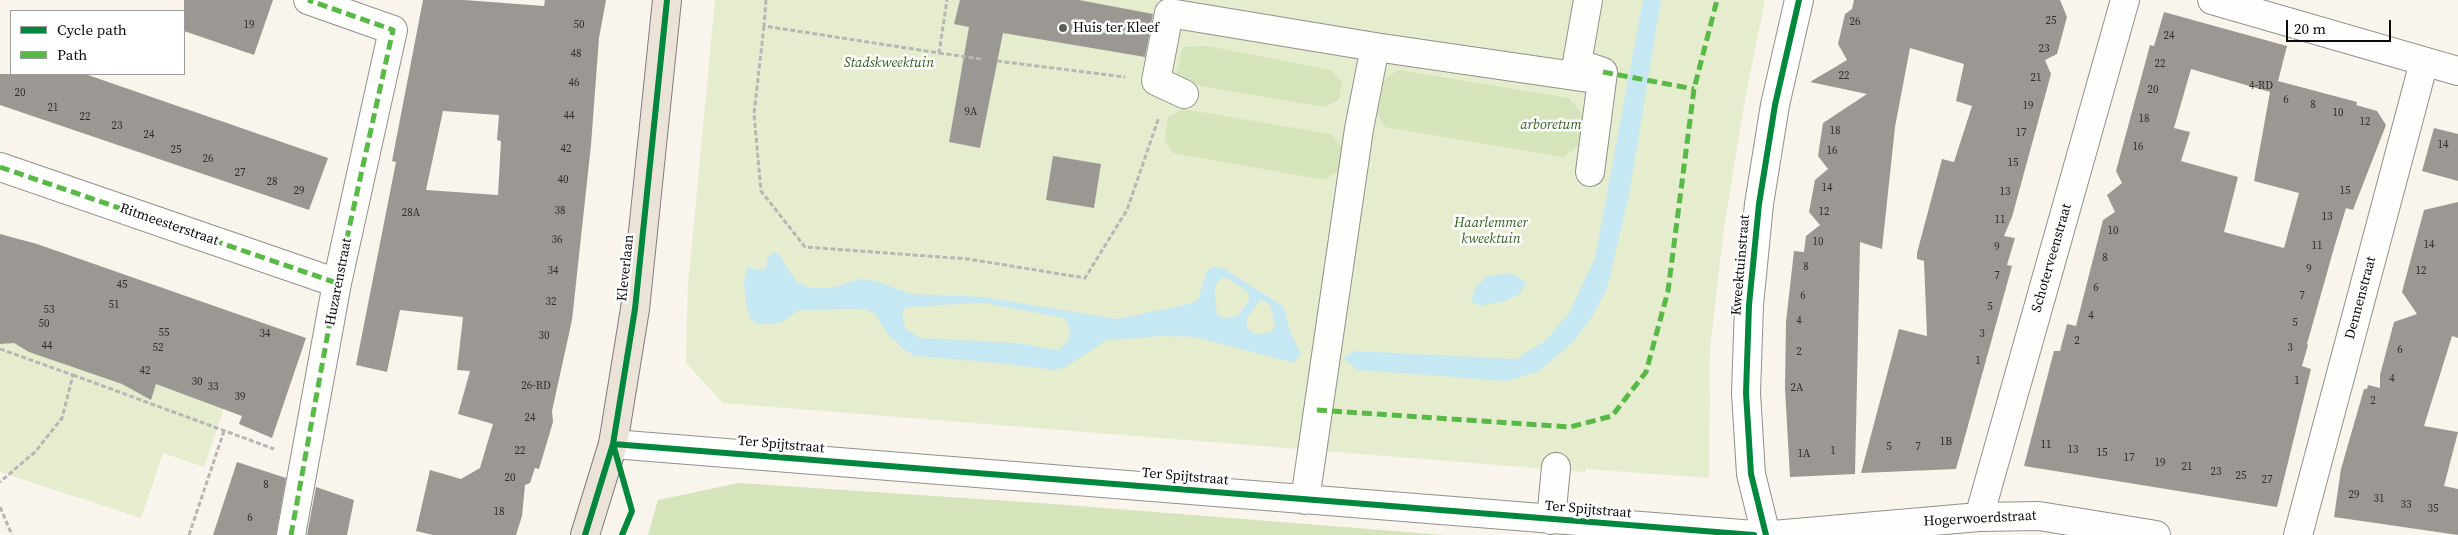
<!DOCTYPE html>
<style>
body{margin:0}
#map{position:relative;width:2458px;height:535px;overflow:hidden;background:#f9f5ed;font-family:"Source Serif 4",serif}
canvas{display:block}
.legend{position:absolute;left:10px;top:10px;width:175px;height:65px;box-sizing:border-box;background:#fff;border:1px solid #9d9d9d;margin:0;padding:6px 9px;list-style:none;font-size:15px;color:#0a0a0a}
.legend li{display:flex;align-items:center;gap:10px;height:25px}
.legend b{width:25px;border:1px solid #9d9d9d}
.scale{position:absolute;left:2286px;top:20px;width:105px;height:22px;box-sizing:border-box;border:2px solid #0a0a0a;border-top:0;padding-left:6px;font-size:15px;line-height:18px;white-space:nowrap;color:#0a0a0a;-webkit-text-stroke:4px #fff;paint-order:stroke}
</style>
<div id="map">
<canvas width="2458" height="535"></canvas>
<ul class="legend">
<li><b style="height:6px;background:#00873e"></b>Cycle path</li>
<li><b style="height:6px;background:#58b947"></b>Path</li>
</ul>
<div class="scale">20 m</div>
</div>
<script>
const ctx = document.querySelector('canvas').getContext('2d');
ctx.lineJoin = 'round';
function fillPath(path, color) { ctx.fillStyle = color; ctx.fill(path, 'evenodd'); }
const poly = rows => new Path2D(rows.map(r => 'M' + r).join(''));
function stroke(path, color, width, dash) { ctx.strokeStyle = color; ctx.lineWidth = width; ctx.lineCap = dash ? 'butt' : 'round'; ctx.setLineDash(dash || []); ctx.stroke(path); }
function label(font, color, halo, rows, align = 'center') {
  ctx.font = font + ' "Source Serif 4",serif'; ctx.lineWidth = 5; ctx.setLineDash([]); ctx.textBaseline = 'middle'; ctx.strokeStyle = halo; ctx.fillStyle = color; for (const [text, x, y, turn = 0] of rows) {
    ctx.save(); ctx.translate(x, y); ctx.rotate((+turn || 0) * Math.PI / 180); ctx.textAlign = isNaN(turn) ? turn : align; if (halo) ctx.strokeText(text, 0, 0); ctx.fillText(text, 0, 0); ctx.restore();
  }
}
const green = poly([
 [715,0,1765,0,1745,99,1724,228,1710,349,1709,478,1586,469,1585,472,723,403,686,363,688,285],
 [0,274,238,368,204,467,163,453,141,518,0,472]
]);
const forest = poly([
 [1207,46,1331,70,1342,82,1339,100,1324,107,1199,86,1176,74,1183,47],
 [1398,70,1569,98,1582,114,1582,143,1564,157,1385,127,1377,112,1381,82],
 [1183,109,1331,134,1341,146,1339,170,1325,180,1173,153,1165,140,1168,117],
 [739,483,1054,504,1445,535,648,535,658,500]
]);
const water = poly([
 [1643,0,1661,0,1629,195,1607,288,1592,317,1573,342,1539,371,1507,381,1357,370,1343,358,1354,351,1516,359,1545,341,1569,313,1595,258],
 [774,252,779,255,796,281,810,288,831,288,859,279,875,281,912,294,983,297,1117,319,1193,303,1199,298,1206,272,1212,267,1223,268,1283,306,1292,336,1301,353,1294,363,1195,337,1165,336,1107,340,1064,368,1054,370,998,363,915,356,905,350,888,335,875,314,864,309,799,310,783,321,773,324,757,324,750,318,747,307,744,283,747,269,750,267,758,270,765,269,768,257],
 [1220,278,1229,279,1248,292,1249,301,1237,316,1226,318,1217,315,1215,295,1216,285],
 [1260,300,1267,302,1271,307,1275,325,1271,332,1255,334,1247,327,1247,318],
 [983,303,1065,318,1070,330,1068,341,1058,350,1017,343,920,338,906,329,902,315,906,307],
 [1511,273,1526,282,1520,294,1505,301,1479,306,1471,301,1476,287,1488,276]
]);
const building = poly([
 [184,0,273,0,254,55,184,31],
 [423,0,464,0,544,6,545,0,606,0,599,38,591,145,572,320,552,411,553,422,539,469,535,468,530,483,525,485,522,516,516,535,433,535,416,531,430,470,461,479,480,468,493,424,458,414,470,371,457,370,463,317,400,310,387,372,356,365,396,162,392,161],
 [443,111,499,115,497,140,501,141,498,195,426,190],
 [960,0,1079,0,1153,14,1145,57,1003,33,980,148,949,142,969,27,954,24],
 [1854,0,2060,0,2067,17,2057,54,2045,60,2051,74,2012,217,2004,236,2015,238,2007,265,2012,266,1956,469,1861,473,1899,329,1927,336,1924,261,1917,259,1917,253,1942,159,1954,162,1972,106,1956,101,1964,64,1910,48,1895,127,1882,249,1860,242,1855,474,1790,477,1785,389,1786,322,1794,251,1804,252,1806,236,1820,225,1809,212,1815,180,1828,169,1818,156,1823,123,1867,94,1810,82,1847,60,1838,44,1845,14,1852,9],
 [2164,12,2287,46,2278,81,2357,102,2356,105,2377,111,2386,125,2353,210,2346,208,2334,248,2307,344,2308,345,2302,366,2311,369,2277,507,2024,466,2054,351,2060,351,2067,324,2076,326,2103,220,2115,212,2107,195,2122,183,2116,171,2150,45,2154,46],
 [2191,69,2270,92,2254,181,2299,193,2284,248,2224,232,2238,177,2181,161,2190,132,2174,128],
 [0,74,85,74,328,158,309,210,0,105],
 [2434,128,2458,134,2458,181,2422,171],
 [1053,156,1101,164,1094,208,1046,200],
 [2458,202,2458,338,2452,336,2424,426,2458,432,2444,486,2458,489,2458,535,2334,517,2341,469,2364,389,2367,389,2368,385,2380,388,2380,375,2394,322,2417,314,2402,292,2424,210],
 [0,234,37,244,306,338,272,438,239,424,242,416,156,384,151,400,122,384,29,352,14,343,0,344],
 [237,462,286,478,276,535,213,535],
 [316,487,354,500,347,535,307,535]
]);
const path = poly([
 [766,0,764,26,939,53,947,0],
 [764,26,754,114,761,191,805,247,968,259,1085,278,1127,210,1159,117],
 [939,53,981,59],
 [997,61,1125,77],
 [0,349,73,375,62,418,35,452,0,482],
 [73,375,274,449],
 [0,507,12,535],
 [189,535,224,431]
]);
const minor = poly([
 [1588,0,1577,63,1603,72,1590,172],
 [2212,0,2458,71],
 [1375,47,1602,80],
 [1184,94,1156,81,1169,13,1375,47,1359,129,1305,500],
 [0,167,337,283],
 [613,444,1754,535],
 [1979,517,2125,0],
 [1551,520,1556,467],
 [291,535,337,283,393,30,308,0],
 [1766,535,1751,474,1746,393,1749,305,1759,204,1775,105,1799,0],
 [1773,535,1979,517,2039,516,2156,535],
 [2298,535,2424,62]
]);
const major = poly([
 [585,535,613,444,635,309,667,0]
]);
const quiet = poly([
 [1603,72,1694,89],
 [0,167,337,283],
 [1317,410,1570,427,1612,416,1646,372,1668,291,1694,89,1717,0],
 [291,535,337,283,393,30,308,0]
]);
const cycleway = poly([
 [613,444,1754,535],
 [613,444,632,511,622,535],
 [585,535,613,444,635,309,667,0],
 [1766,535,1751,474,1746,393,1749,305,1759,204,1775,105,1799,0]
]);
const markers = [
 [1063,28,5,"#5e5c59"]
];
const numberNames = [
 ["25",2051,21],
 ["26",1855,22],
 ["19",249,25],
 ["50",579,25],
 ["24",2169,36],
 ["23",2044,49],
 ["48",576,54],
 ["22",2160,64],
 ["22",1844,76],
 ["21",2036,78],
 ["46",574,83],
 ["4-RD",2261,86],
 ["20",2153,90],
 ["20",20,93],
 ["6",2286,100],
 ["8",2313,105],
 ["19",2028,106],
 ["21",53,108],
 ["9A",971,112],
 ["10",2338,113],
 ["44",569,116],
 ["22",85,117],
 ["18",2144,119],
 ["12",2365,122],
 ["23",117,126],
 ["18",1835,131],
 ["17",2021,133],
 ["24",149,135],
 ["14",2443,145],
 ["16",2138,147],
 ["42",566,149],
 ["25",176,150],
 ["16",1832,151],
 ["26",208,159],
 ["15",2013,163],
 ["27",240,173],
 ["40",563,180],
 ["28",272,182],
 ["14",1827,188],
 ["29",299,191],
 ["15",2345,191],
 ["13",2005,192],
 ["38",560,211],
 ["12",1824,212],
 ["28A",411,213],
 ["13",2327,217],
 ["11",2000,220],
 ["10",2113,231],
 ["36",557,240],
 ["10",1818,242],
 ["14",2429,245],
 ["11",2317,246],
 ["9",1997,247],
 ["8",2105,258],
 ["8",1806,267],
 ["9",2309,269],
 ["34",553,271],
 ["12",2421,271],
 ["7",1997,276],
 ["45",122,285],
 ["6",2096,288],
 ["6",1803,296],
 ["7",2302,296],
 ["32",551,302],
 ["51",114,305],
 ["5",1990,307],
 ["53",49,310],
 ["4",2091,316],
 ["4",1799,321],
 ["5",2295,323],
 ["50",44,324],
 ["55",164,333],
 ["34",265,334],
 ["3",1982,334],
 ["30",544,336],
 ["2",2077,341],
 ["44",47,346],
 ["52",158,348],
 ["3",2290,348],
 ["6",2400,350],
 ["2",1799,352],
 ["1",1978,361],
 ["42",145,371],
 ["4",2392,379],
 ["1",2297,381],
 ["30",197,382],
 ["26-RD",536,386],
 ["33",213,387],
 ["2A",1797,388],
 ["39",240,397],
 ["2",2373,401],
 ["24",530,418],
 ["1B",1946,442],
 ["11",2046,445],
 ["5",1889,447],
 ["7",1918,447],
 ["13",2073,450],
 ["22",520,451],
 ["1",1833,451],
 ["15",2102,453],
 ["1A",1804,454],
 ["17",2129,458],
 ["19",2160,463],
 ["21",2187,467],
 ["23",2216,472],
 ["25",2241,476],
 ["20",510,478],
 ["27",2267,480],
 ["8",266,485],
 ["29",2354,495],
 ["31",2379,499],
 ["33",2406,505],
 ["35",2433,509],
 ["18",499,512],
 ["6",250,518]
];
const poiNames = [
 ["Huis ter Kleef",1073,28]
];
const parkNames = [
 ["Stadskweektuin",889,63],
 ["arboretum",1551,125],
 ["Haarlemmer",1491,223],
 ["kweektuin",1491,239]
];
const streetNames = [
 ["Ritmeesterstraat",169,225,19],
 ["Schoterveenstraat",2052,258,-74],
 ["Kweektuinstraat",1741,265,-85],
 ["Kleverlaan",626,268,-84],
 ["Huzarenstraat",339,282,-79],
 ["Dennenstraat",2361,298,-75],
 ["Ter Spijtstraat",781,445,5],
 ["Ter Spijtstraat",1185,477,5],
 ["Ter Spijtstraat",1588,510,5],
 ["Hogerwoerdstraat",1980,519,-3]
];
fillPath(green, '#e5edce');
fillPath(forest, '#d6e4bc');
fillPath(water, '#c5e8f2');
fillPath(building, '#9b9894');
stroke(minor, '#92908c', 30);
stroke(major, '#7f7d7a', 30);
stroke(path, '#b7b6b5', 3, [5, 2.5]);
stroke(minor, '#fefefc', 28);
stroke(major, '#ebe3d7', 28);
stroke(quiet, '#58b947', 5, [10, 5]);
stroke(cycleway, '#00873e', 6);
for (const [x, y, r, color] of markers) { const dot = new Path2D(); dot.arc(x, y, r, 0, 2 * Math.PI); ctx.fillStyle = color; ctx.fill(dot); stroke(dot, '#fff', 2); }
label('11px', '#2e2e2c', null, numberNames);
label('14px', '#0a0a0a', '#fff', poiNames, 'left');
label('italic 14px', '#335f1e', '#fff', parkNames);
label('14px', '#0a0a0a', '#fff', streetNames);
</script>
